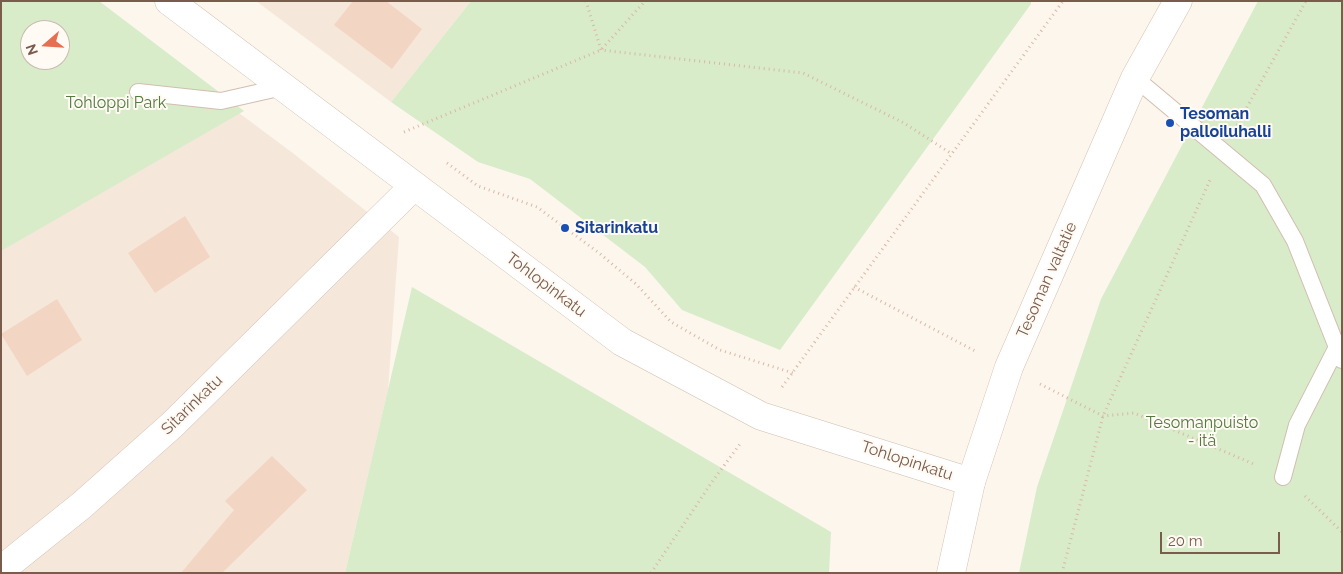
<!DOCTYPE html>
<meta charset="utf-8">
<style>
body{margin:0}
#map{position:relative;width:1343px;height:574px;overflow:hidden;background:#fdf6ec;font-family:Raleway,sans-serif}
canvas{display:block}
.frame{position:absolute;inset:0;border:2px solid #7a5c4d;pointer-events:none}
.north{position:absolute;left:20px;top:20px;width:50px;height:50px;box-sizing:border-box;background:#fffaf3;border:1px solid #cabbb1;border-radius:50%;rotate:251deg;font-size:14px;font-weight:700;line-height:20px;text-align:center;color:#7a5c4d}
.north::after{content:'';display:block;margin:auto;width:18px;height:22px;background:#e76f51;clip-path:polygon(50% 0,100% 100%,50% 72%,0 100%)}
.scale{position:absolute;left:1160px;top:532px;width:120px;height:22px;box-sizing:border-box;border:2px solid #7a5c4d;border-top:0;padding-left:6px;font-size:15px;line-height:18px;white-space:nowrap;color:#7a5c4d;-webkit-text-stroke:4px #fffaf3;paint-order:stroke}
</style>
<div id="map">
<canvas width="1343" height="574"></canvas>
<div class="frame"></div>
<div class="north">N</div>
<div class="scale">20 m</div>
</div>
<script>
const ctx = document.querySelector('canvas').getContext('2d');
ctx.lineJoin = 'round';
function fillPath(path, color) { ctx.fillStyle = color; ctx.fill(path, 'evenodd'); }
const poly = rows => new Path2D(rows.map(r => 'M' + r).join(''));
function stroke(path, color, width, dash) { ctx.strokeStyle = color; ctx.lineWidth = width; ctx.lineCap = dash ? 'butt' : 'round'; ctx.setLineDash(dash || []); ctx.stroke(path); }
function label(font, color, halo, rows, align = 'center') {
  ctx.font = font + ' Raleway,sans-serif'; ctx.lineWidth = 4; ctx.setLineDash([]); ctx.textBaseline = 'middle'; ctx.strokeStyle = halo; ctx.fillStyle = color; for (const [text, x, y, turn = 0] of rows) {
    ctx.save(); ctx.translate(x, y); ctx.rotate((+turn || 0) * Math.PI / 180); ctx.textAlign = isNaN(turn) ? turn : align; if (halo) ctx.strokeText(text, 0, 0); ctx.fillText(text, 0, 0); ctx.restore();
  }
}
const residential = poly([
 [1,1,89,1,294,154,399,237,388,390,345,573,1,573],
 [30,30,60,30,60,60,30,60],
 [256,1,471,1,391,102]
]);
const green = poly([
 [1,1,99,1,244,111,1,251],
 [30,30,60,30,60,60,30,60],
 [471,1,1031,1,1031,4,780,350,682,310,645,267,530,179,478,162,391,102],
 [1258,1,1342,1,1342,573,1019,573,1037,487,1101,299],
 [412,287,831,532,829,573,345,573]
]);
const building = poly([
 [353,1,386,1,422,29,392,69,334,25],
 [185,216,210,257,155,293,128,253],
 [57,299,82,340,27,376,1,334],
 [272,456,307,490,222,573,181,573,234,510,225,501]
]);
const path = poly([
 [586,1,601,50,803,73,904,123,952,154],
 [1237,125,1306,1],
 [404,132,601,50,645,1],
 [447,163,478,186,537,207,599,253,636,284,671,322,720,350,793,373],
 [854,287,977,352],
 [1040,384,1103,416,1134,413,1256,465],
 [782,387,1063,1],
 [1305,496,1342,532],
 [651,573,712,482,740,444],
 [1062,573,1103,416,1210,180]
]);
const service = poly([
 [1135,78,1263,185,1295,241,1342,360],
 [138,92,221,101,283,87],
 [1283,477,1297,425,1337,347]
]);
const minor = poly([
 [1,570,82,505,172,425,414,186]
]);
const tertiary = poly([
 [169,1,622,342,761,416,971,482]
]);
const secondary = poly([
 [951,573,971,482,1009,367,1135,78,1178,1]
]);
const markers = [
 [1170,123,5,"#1a4fb4"],
 [565,228,5,"#1a4fb4"]
];
const parkNames = [
 ["Tohloppi Park",116,103],
 ["Tesomanpuisto",1202,423],
 ["- itä",1202,441]
];
const transitNames = [
 ["Tesoman",1180,114],
 ["palloiluhalli",1180,132],
 ["Sitarinkatu",575,228]
];
const streetNames = [
 ["Tesoman valtatie",1047,280,-66],
 ["Tohlopinkatu",546,285,37],
 ["Sitarinkatu",192,405,-44],
 ["Tohlopinkatu",907,461,18]
];
fillPath(residential, '#f5e8da');
fillPath(green, '#d8ecc9');
fillPath(building, '#f3d5c3');
stroke(service, '#d1beb0', 18);
stroke(minor, '#d1beb0', 29);
stroke(tertiary, '#d1beb0', 29);
stroke(secondary, '#d6c0b0', 29);
stroke(path, '#d9b8a5', 3, [1, 4]);
stroke(service, '#fff', 16);
stroke(minor, '#fff', 28);
stroke(tertiary, '#fff', 28);
stroke(secondary, '#fff', 28);
for (const [x, y, r, color] of markers) { const dot = new Path2D(); dot.arc(x, y, r, 0, 2 * Math.PI); ctx.fillStyle = color; ctx.fill(dot); stroke(dot, '#fffaf3', 2); }
label('16px', '#537a41', '#fffaf3', parkNames);
label('bold 16px', '#164399', '#fffaf3', transitNames, 'left');
label('16px', '#7a5c4d', '#fffaf3', streetNames);
</script>
